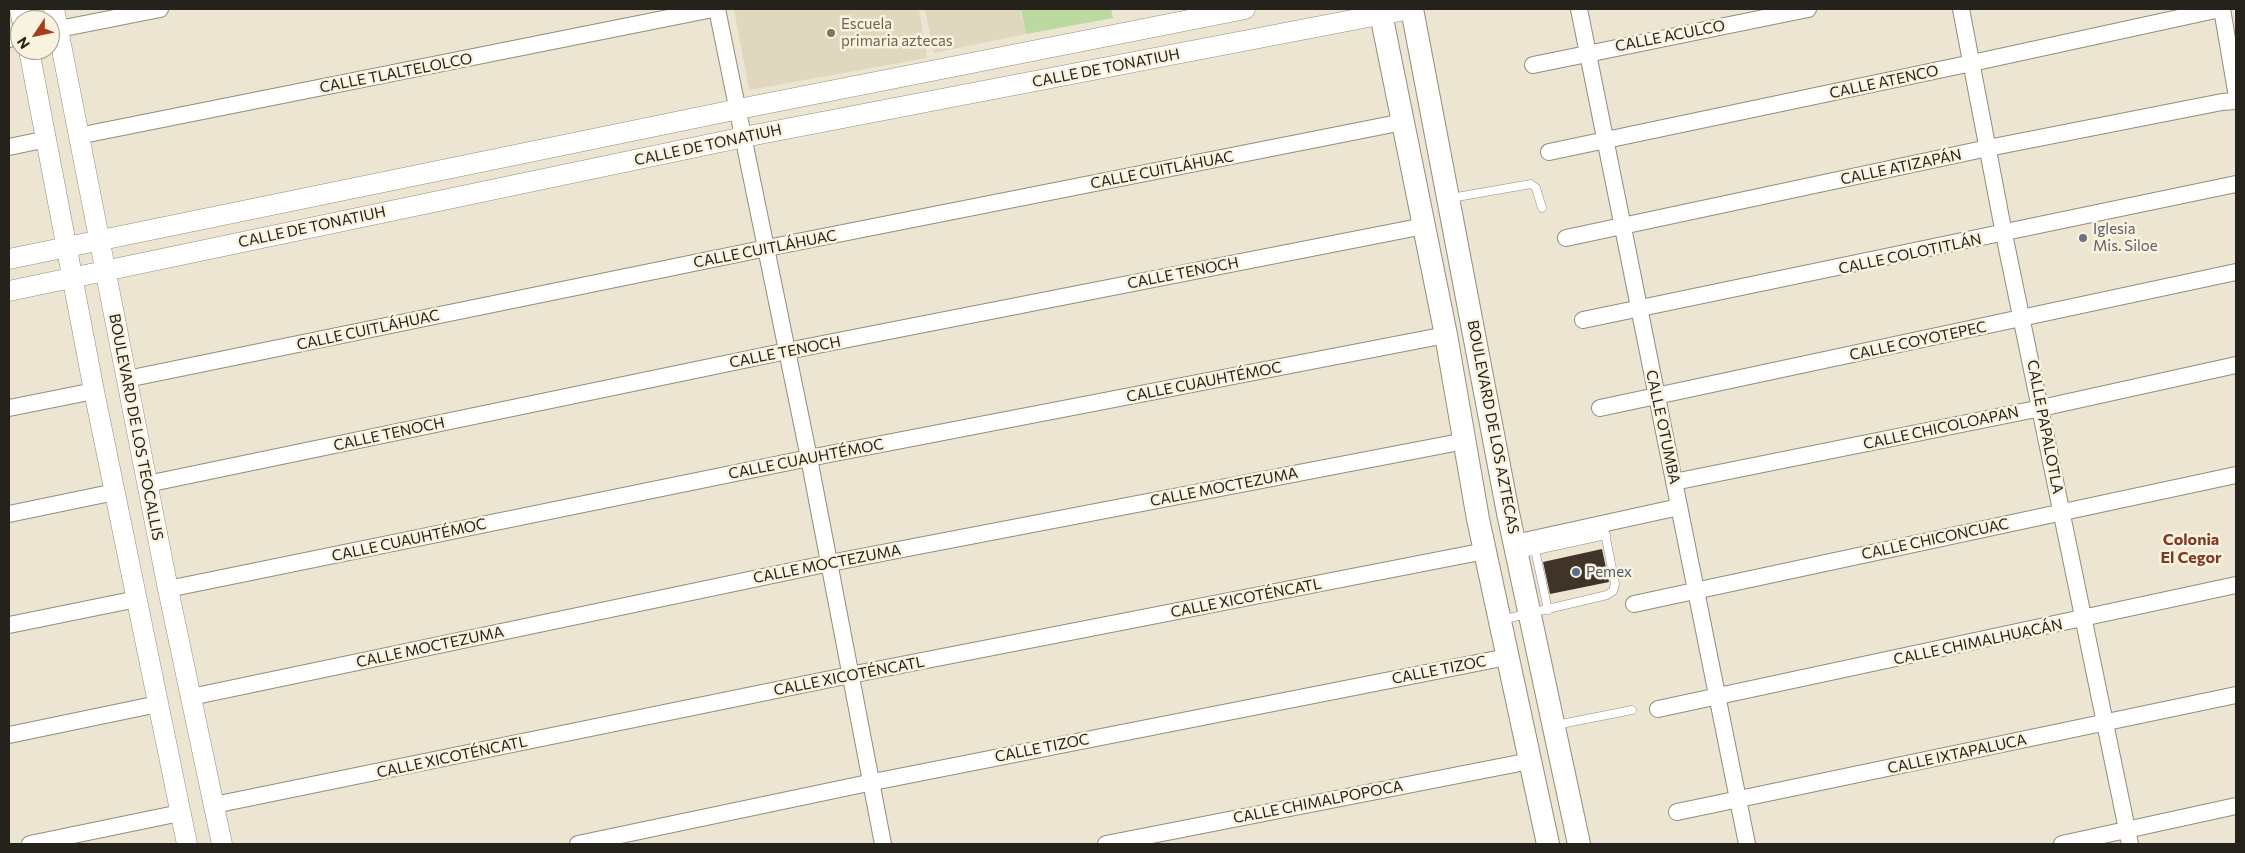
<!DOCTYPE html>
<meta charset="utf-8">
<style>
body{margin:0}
#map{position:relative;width:2245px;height:853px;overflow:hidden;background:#ebe5d2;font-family:Commissioner,sans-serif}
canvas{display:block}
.frame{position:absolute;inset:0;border:10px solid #24221b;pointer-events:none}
.north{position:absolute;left:10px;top:10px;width:50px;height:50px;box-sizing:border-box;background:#f8f2df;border:1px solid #a39f91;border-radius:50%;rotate:236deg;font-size:14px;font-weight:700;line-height:20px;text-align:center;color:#24221b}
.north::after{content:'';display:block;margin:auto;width:18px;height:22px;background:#a43d18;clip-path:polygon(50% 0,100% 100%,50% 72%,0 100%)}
</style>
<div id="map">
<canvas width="2245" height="853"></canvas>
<div class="frame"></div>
<div class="north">N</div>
</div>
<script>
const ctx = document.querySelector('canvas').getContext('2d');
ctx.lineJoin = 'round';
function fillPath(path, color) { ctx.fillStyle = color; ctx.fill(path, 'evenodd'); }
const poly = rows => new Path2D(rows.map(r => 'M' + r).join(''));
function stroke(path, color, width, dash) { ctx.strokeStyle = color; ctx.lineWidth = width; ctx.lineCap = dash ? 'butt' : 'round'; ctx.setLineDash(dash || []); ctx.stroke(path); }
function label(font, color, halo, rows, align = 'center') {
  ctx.font = font + ' Commissioner,sans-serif'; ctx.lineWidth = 5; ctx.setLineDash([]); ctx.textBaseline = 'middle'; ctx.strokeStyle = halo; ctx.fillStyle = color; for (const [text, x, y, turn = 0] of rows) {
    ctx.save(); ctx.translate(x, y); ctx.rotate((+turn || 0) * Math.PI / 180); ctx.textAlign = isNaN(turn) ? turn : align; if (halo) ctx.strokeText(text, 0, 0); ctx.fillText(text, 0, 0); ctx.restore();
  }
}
const built = poly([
 [734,9,919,9,927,58,749,90],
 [925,9,1020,9,1026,34,934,53]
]);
const green = poly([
 [1021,9,1111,9,1113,18,1026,34]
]);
const building = poly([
 [1602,549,1609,582,1550,594,1543,562]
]);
const service = poly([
 [1451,198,1531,184,1536,188,1542,208],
 [1534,545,1548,610],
 [1518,554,1606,535],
 [1501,620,1607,595,1613,591,1615,584,1603,523],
 [1556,725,1632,710]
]);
const minor = poly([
 [717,9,809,458,883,844],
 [1579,9,1747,844],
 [1961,9,2004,234,2130,844],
 [2222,9,2236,91],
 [59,29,160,9],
 [9,39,20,36],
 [1533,65,1808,9],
 [78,136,713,9],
 [9,147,47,139],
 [1549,152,1972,63,2220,9],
 [1566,238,1988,148,2222,102,2236,101],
 [1583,320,2236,184],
 [127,379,767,248,1403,122],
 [9,408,94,391],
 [1600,408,2236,272],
 [1674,482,2041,408,2236,365],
 [147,484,787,351,1424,226],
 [9,514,115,492],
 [1515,543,1679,507],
 [168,589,809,458,1446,335],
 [1634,604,2236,475],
 [9,625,137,599],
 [191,697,830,563,1465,441],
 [1658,709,2236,585],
 [9,735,158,704],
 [214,805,850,675,1485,551],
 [1677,812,2236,695],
 [30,844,180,813],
 [578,844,873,782,1507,657],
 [1106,844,1530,761],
 [2062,844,2236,806]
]);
const tertiary = poly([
 [20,9,22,20],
 [54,9,168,589,222,844],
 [29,50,94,391,187,844],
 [9,259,739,109,1245,9],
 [9,291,744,137,1410,9]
]);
const secondary = poly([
 [1380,9,1446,335,1478,519,1548,844],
 [1412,9,1508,513,1579,844]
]);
const markers = [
 [831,33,5,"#8d6e63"],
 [2083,238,5,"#6b7280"],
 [1576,572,5,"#5c6f8a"]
];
const educationNames = [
 ["Escuela",841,24],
 ["primaria aztecas",841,41]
];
const streetNames = [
 ["CALLE ACULCO",1670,36,-11],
 ["CALLE DE TONATIUH",1106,68,-11],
 ["CALLE TLALTELOLCO",396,73,-11],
 ["CALLE ATENCO",1884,82,-12],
 ["CALLE DE TONATIUH",708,145,-12],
 ["CALLE ATIZAPÁN",1901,167,-12],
 ["CALLE CUITLÁHUAC",1162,170,-11],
 ["CALLE DE TONATIUH",312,227,-12],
 ["CALLE CUITLÁHUAC",765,249,-11],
 ["CALLE COLOTITLÁN",1910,254,-12],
 ["CALLE TENOCH",1183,273,-11],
 ["CALLE CUITLÁHUAC",368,330,-12],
 ["CALLE COYOTEPEC",1918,341,-12],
 ["CALLE TENOCH",785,352,-11],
 ["CALLE CUAUHTÉMOC",1204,382,-11],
 ["BOULEVARD DE LOS TEOCALLIS",136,427,79],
 ["BOULEVARD DE LOS AZTECAS",1493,427,79],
 ["CALLE OTUMBA",1663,427,78],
 ["CALLE PAPALOTLA",2045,427,79],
 ["CALLE CHICOLOAPAN",1941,428,-12],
 ["CALLE TENOCH",389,434,-12],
 ["CALLE CUAUHTÉMOC",806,459,-11],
 ["CALLE MOCTEZUMA",1224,487,-11],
 ["CALLE CHICONCUAC",1935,539,-12],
 ["CALLE CUAUHTÉMOC",409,540,-12],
 ["CALLE MOCTEZUMA",827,564,-11],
 ["CALLE XICOTÉNCATL",1246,598,-11],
 ["CALLE CHIMALHUACÁN",1978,642,-12],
 ["CALLE MOCTEZUMA",430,647,-12],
 ["CALLE TIZOC",1439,670,-11],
 ["CALLE XICOTÉNCATL",849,676,-11],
 ["CALLE TIZOC",1042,748,-11],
 ["CALLE IXTAPALUCA",1957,754,-12],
 ["CALLE XICOTÉNCATL",452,757,-12],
 ["CALLE CHIMALPOPOCA",1318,802,-11]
];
const worshipNames = [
 ["Iglesia",2093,229],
 ["Mis. Siloe",2093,246]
];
const serviceNames = [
 ["Pemex",1586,572]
];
const neighbourhoodNames = [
 ["Colonia",2191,540],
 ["El Cegor",2191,558]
];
fillPath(built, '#e0d8be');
fillPath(green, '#bcd9a1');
fillPath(building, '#403328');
stroke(service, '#938d7c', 9);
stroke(minor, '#938d7c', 18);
stroke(tertiary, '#938d7c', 21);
stroke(secondary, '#938d7c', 24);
stroke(service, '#fff', 8);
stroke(minor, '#fff', 16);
stroke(tertiary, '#fff', 20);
stroke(secondary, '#fff', 22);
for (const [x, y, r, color] of markers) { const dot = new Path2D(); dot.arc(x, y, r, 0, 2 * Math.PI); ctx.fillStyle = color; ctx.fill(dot); stroke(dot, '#f8f2df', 2); }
label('15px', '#785e54', '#f8f2df', educationNames, 'left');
label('15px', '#24221b', '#f8f2df', streetNames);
label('15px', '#5b616d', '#f8f2df', worshipNames, 'left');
label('15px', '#4e5e75', '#f8f2df', serviceNames, 'left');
label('bold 16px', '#7d3a24', '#f8f2df', neighbourhoodNames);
</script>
